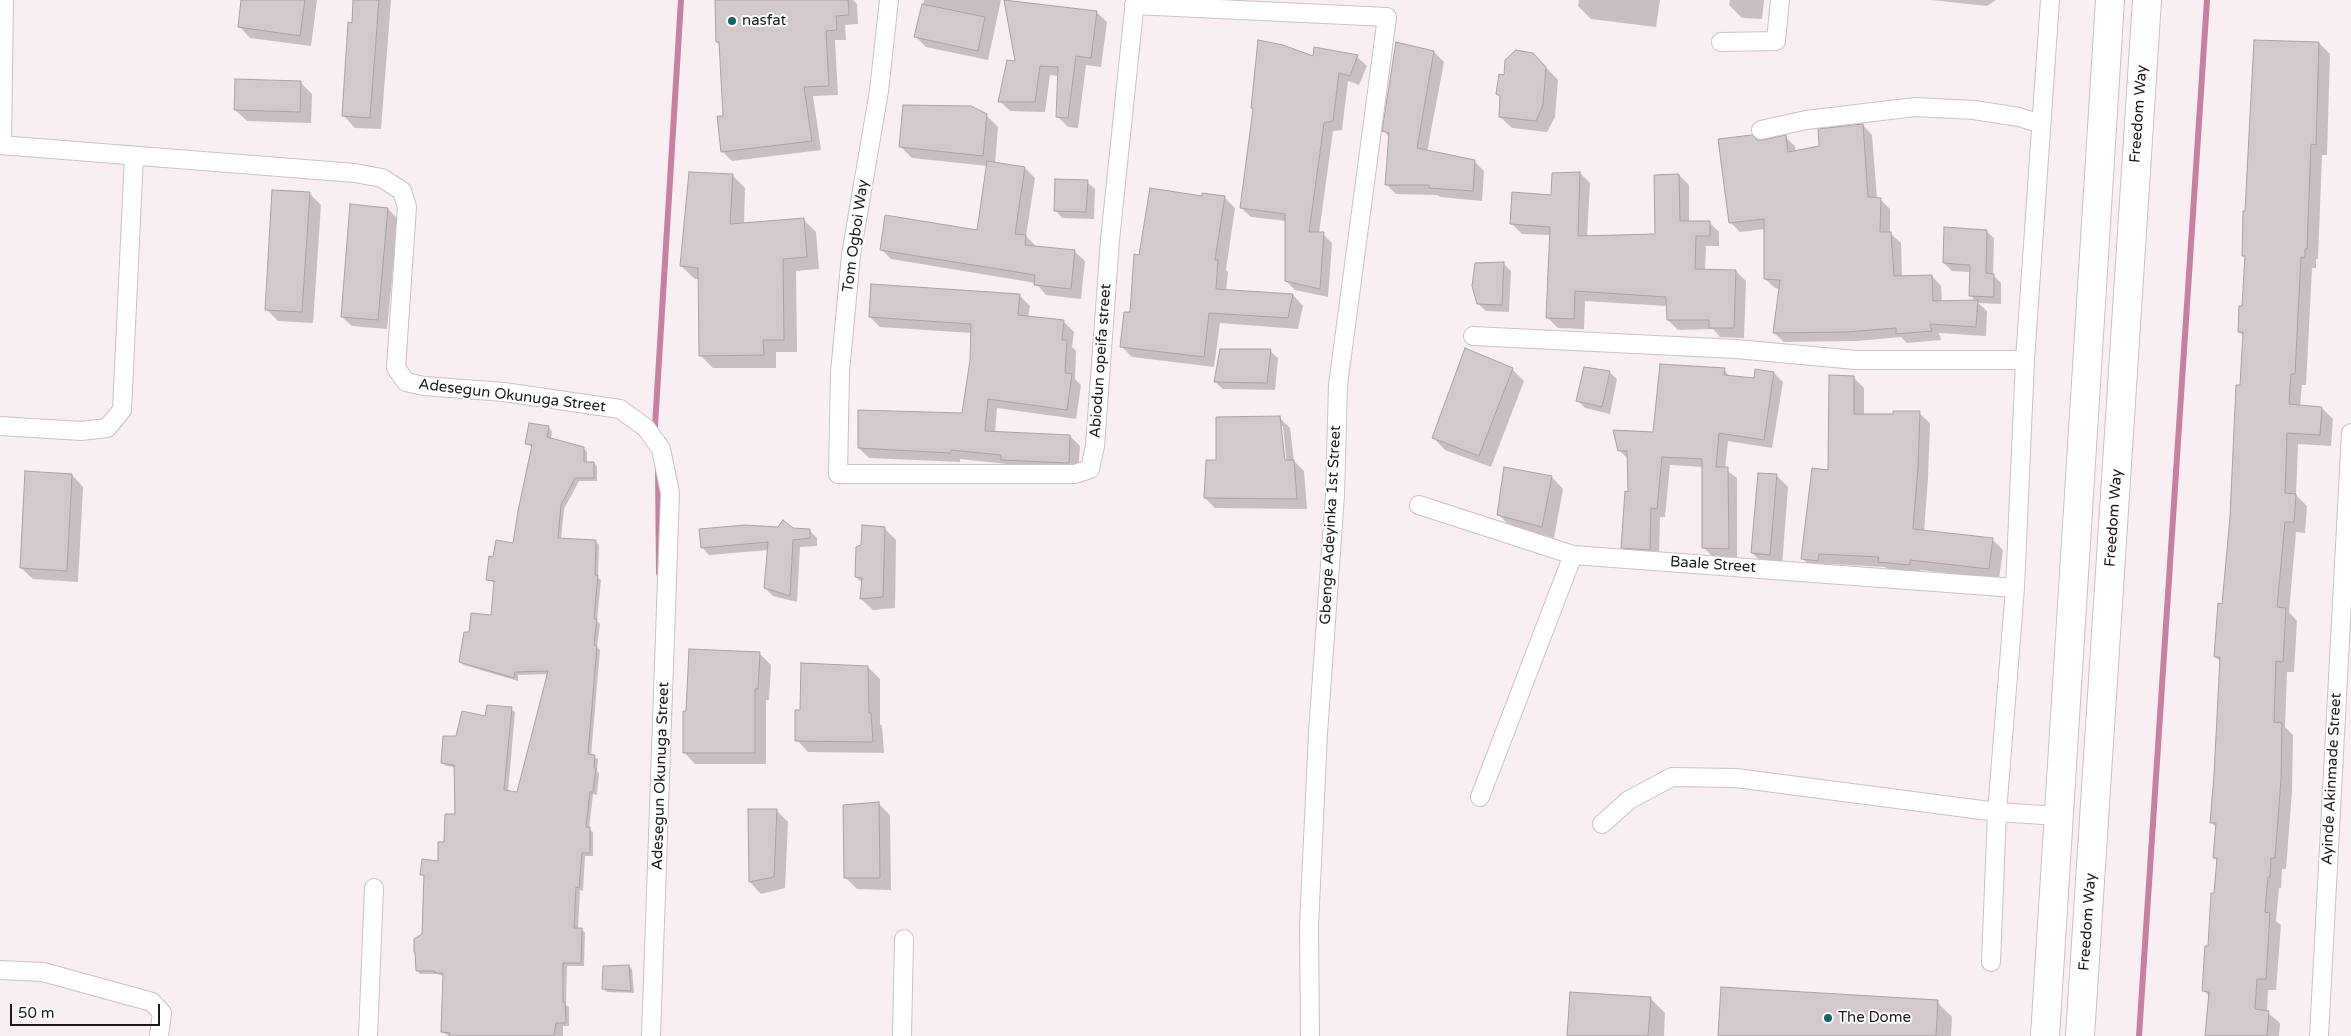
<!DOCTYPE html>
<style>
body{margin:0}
#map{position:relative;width:2351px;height:1036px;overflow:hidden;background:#f9eff3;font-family:"Varela Round",sans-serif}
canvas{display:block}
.scale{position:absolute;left:10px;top:1004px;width:150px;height:22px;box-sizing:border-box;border:2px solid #1e1a1c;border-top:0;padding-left:6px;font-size:15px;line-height:18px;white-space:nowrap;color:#1e1a1c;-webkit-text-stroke:4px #fff;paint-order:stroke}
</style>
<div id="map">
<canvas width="2351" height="1036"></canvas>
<div class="scale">50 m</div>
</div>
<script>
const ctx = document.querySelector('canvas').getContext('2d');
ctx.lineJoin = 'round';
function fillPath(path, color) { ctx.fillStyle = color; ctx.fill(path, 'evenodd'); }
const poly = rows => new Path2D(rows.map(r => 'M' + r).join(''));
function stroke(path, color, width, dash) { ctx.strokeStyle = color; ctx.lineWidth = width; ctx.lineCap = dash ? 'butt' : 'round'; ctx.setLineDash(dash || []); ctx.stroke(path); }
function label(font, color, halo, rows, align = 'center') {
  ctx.font = font + ' "Varela Round",sans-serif'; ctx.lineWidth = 4; ctx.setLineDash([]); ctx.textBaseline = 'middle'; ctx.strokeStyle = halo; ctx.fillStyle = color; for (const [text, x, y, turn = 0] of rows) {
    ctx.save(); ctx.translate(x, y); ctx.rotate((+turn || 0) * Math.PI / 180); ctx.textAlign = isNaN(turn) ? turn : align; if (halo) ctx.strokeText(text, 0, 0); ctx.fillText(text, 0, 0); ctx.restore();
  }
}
const shadow = poly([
 [243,0,317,0,311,46,250,38,239,26],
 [354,0,391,0,381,129,355,128,344,116],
 [716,0,853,0,857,4,858,24,845,25,846,40,835,40,838,95,813,96,821,150,732,161,722,151,725,117,720,45,717,42],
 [924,0,1001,0,988,60,926,47,916,37],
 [1005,0,1096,12,1107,22,1101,67,1086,65,1078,128,1068,127,1058,117,1059,76,1050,75,1045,112,1010,111,1000,101,1017,62],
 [1579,0,1660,0,1656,27,1591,19,1578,6],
 [1730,0,1764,0,1762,19,1742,18,1729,5],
 [1931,0,1996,0,1987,6],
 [2319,43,2330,54,2327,155,2322,155,2318,259,2316,259,2316,268,2312,268,2306,385,2302,385,2300,406,2322,408,2333,419,2331,446,2298,444,2296,495,2307,506,2305,533,2296,532,2289,612,2297,621,2294,672,2287,672,2285,727,2293,735,2292,791,2286,869,2282,869,2281,888,2279,888,2276,921,2281,925,2276,990,2268,990,2267,1012,2280,1023,2279,1036,2206,1036,2210,997,2204,991,2218,861,2215,858,2217,828,2211,822,2216,775,2221,662,2215,657,2223,605,2241,386,2244,336,2239,332,2244,307,2246,258,2243,255,2247,212],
 [1315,48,1357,57,1367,66,1359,85,1348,81,1342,130,1333,131,1319,233,1323,234,1332,243,1328,297,1295,290,1286,281,1286,221,1251,217,1241,208,1314,57],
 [1434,52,1444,62,1427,152,1474,161,1484,171,1482,201,1440,197,1437,195,1396,194,1386,184,1389,137,1384,131],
 [1533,54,1558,80,1555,117,1547,132,1512,128,1500,117,1505,77],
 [301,83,312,94,311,123,247,121,235,110],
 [986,115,998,127,995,164,1025,168,1035,178,1026,236,1036,246,1074,251,1085,261,1081,299,1046,295,1036,283,891,259,881,249,978,231,988,166,912,158,900,146],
 [1863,125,1872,135,1877,199,1880,199,1890,209,1890,233,1901,243,1902,277,1932,276,1941,286,1942,302,1977,302,1970,295,1971,272,1952,271,1944,263,1986,231,1994,238,1993,275,2001,283,2001,304,1978,303,1987,311,1986,336,1939,333,1941,340,1907,343,1901,337,1857,341,1784,342,1774,333,1780,289,1775,288,1765,279,1765,229,1740,232,1730,222,1757,141,1785,137,1795,146,1796,152,1820,147],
 [1580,173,1590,183,1587,237,1656,235,1679,175,1689,185,1689,223,1709,222,1719,232,1719,246,1706,246,1705,270,1736,271,1746,281,1744,338,1720,337,1713,329,1678,330,1668,320,1668,306,1585,301,1584,329,1558,328,1548,318,1551,235,1522,234,1512,224,1553,196],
 [732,175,745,188,744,224,803,219,816,232,819,269,796,271,797,352,776,352,776,368,713,368,700,355,699,279,695,279,681,266],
 [1087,182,1095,189,1094,219,1062,218,1055,210],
 [309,193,321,205,313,323,278,321,266,309],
 [1224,197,1235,208,1226,270,1228,272,1226,291,1293,295,1303,306,1298,329,1220,323,1214,367,1132,357,1121,346,1131,314,1140,256,1203,198],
 [388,209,398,219,387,329,352,326,342,317],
 [1504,264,1511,271,1509,312,1486,311,1478,304],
 [1020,296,1030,306,1028,317,1064,322,1074,332,1072,347,1076,351,1075,379,1081,385,1076,419,997,408,995,433,1070,436,1080,446,1078,472,1012,469,1007,464,960,459,960,462,869,458,859,448,963,415,971,360,972,333,880,327,870,317],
 [1270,351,1278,358,1275,390,1223,389,1215,382],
 [1512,369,1524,381,1491,467,1445,450,1434,438],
 [1724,370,1731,377,1755,379,1774,373,1783,382,1772,448,1728,441,1725,469,1737,478,1737,557,1713,557,1704,548,1703,467,1670,465,1665,517,1660,517,1659,558,1631,556,1622,547,1630,493,1629,460,1619,450,1654,433],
 [1609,372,1617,379,1610,414,1585,408,1577,400],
 [1853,377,1864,388,1864,415,1894,416,1919,413,1930,423,1928,478,1924,532,1992,539,2003,550,1999,579,1920,570,1920,575,1890,572,1885,567,1829,564,1829,571,1813,569,1803,559],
 [1280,418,1290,428,1294,461,1304,471,1307,509,1215,508,1205,498,1217,461],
 [1280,426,1283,426,1287,466,1285,466],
 [548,427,552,431,551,439,583,448,587,452,587,463,594,463,597,467,597,481,579,481,564,509,561,539,595,541,599,545,598,578,601,580,597,621,600,624,597,647,600,650,591,756,598,759,597,771,599,773,597,795,593,794,589,829,593,832,593,856,585,856,583,891,580,890,578,929,585,932,584,966,567,966,566,1005,569,1007,569,1026,563,1026,563,1036,449,1036,442,1031,444,976,437,974,420,974,417,970,423,935,425,878,422,874,439,863,456,815,455,767,446,766,442,762,456,738,511,709,515,712,508,792,518,793,549,674,518,675,518,681,464,665,460,662,470,634,493,617,495,583,487,579,495,558,515,544,533,448,527,444],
 [72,475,83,487,78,582,33,579,21,568],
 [1777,476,1788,487,1782,566,1764,564,1752,553],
 [1552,477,1563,489,1554,538,1510,526,1499,515],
 [884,528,896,540,895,608,873,610,861,599,862,583,856,577],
 [793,529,809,530,817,538,817,546,800,547,797,602,773,596,765,588,768,550,709,555,702,547],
 [759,653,771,665,769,700,766,700,766,764,695,764,684,752,687,712],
 [868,667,880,679,880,724,882,726,884,753,808,752,797,740,801,711],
 [879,804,890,815,891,890,857,889,845,877],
 [749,810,776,810,788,822,785,888,761,894,750,882],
 [628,966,632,969,634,993,607,992,604,989],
 [1650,998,1665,1013,1664,1036,1568,1036],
 [1937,1002,1952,1017,1951,1036,1719,1036]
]);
const stream = poly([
 [655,426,681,0],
 [658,468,659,573],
 [2139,1036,2207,0]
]);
const building = poly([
 [241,0,305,0,300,36,238,27,241,0],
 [353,0,379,0,370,118,342,116,348,22,352,23,353,0],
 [715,0,848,0,849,15,836,16,837,30,826,31,829,86,804,87,812,141,721,152,717,116,723,116,719,42,716,42,715,0],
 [1004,0,1097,11,1091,58,1076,56,1068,118,1056,117,1058,67,1040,66,1035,102,998,102,1007,60,1015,61,1004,0],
 [922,4,985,17,978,51,914,37,922,4],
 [1258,40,1283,45,1313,56,1314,47,1358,55,1350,76,1339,73,1333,121,1324,123,1309,232,1324,232,1320,289,1285,281,1285,214,1240,208,1253,109,1251,108,1258,40],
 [2254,40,2319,42,2316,145,2311,144,2307,249,2305,249,2305,258,2301,257,2295,374,2291,374,2289,404,2322,407,2320,435,2287,433,2285,493,2296,494,2294,522,2285,522,2277,607,2286,608,2283,662,2276,661,2274,722,2282,723,2281,779,2275,858,2271,858,2270,877,2268,877,2265,912,2270,913,2266,979,2257,979,2255,1009,2269,1011,2267,1036,2205,1036,2209,992,2202,991,2205,946,2208,946,2211,893,2214,893,2217,858,2213,858,2216,823,2210,823,2214,775,2220,657,2214,657,2218,603,2222,604,2230,517,2236,385,2240,385,2243,332,2238,332,2239,306,2242,306,2245,256,2242,256,2243,211,2245,211,2254,40],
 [1396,42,1434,51,1417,148,1475,160,1473,191,1429,188,1429,185,1385,185,1389,133,1382,131,1396,42],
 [1516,50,1533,53,1546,67,1543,105,1536,121,1499,117,1500,96,1496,94,1499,74,1504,75,1505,60,1516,50],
 [235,79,301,81,300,112,234,110,235,79],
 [903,105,971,106,987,114,983,156,899,147,903,105],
 [1863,124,1868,197,1881,198,1880,232,1891,232,1894,276,1932,275,1933,301,1978,300,1976,327,1930,324,1932,331,1896,334,1896,328,1847,332,1773,333,1780,280,1764,279,1764,219,1729,223,1718,139,1752,135,1757,140,1763,140,1786,135,1788,152,1819,146,1818,129,1863,124],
 [987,161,1025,167,1015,234,1026,235,1025,245,1075,250,1071,289,1034,285,1035,275,880,250,885,215,977,230,987,161],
 [689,172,733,174,730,224,804,218,807,257,783,259,784,340,763,340,764,355,699,356,698,268,680,266,689,172],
 [1580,172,1578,236,1655,234,1654,175,1679,174,1680,221,1710,221,1710,236,1696,236,1695,269,1736,270,1734,328,1709,328,1709,320,1667,320,1666,297,1575,291,1574,319,1546,318,1550,227,1510,224,1512,192,1551,195,1552,173,1580,172],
 [1055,179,1088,180,1086,212,1054,211,1055,179],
 [1150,188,1202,196,1202,193,1225,196,1215,260,1218,260,1216,289,1293,294,1288,318,1209,313,1204,357,1120,347,1124,312,1130,312,1134,254,1139,255,1150,188],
 [272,190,310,192,302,312,265,310,272,190],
 [350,204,388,208,378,320,341,317,350,204],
 [1944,227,1987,230,1986,273,1994,274,1994,297,1969,296,1970,265,1943,263,1944,227],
 [1504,262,1502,305,1477,304,1472,286,1475,263,1504,262],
 [871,284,1020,294,1018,315,1064,320,1062,340,1067,340,1065,373,1072,374,1067,410,988,399,985,431,1070,435,1069,463,1001,460,1001,455,951,450,950,453,858,448,858,410,962,413,970,360,971,324,869,317,871,284],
 [1465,348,1513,368,1479,456,1432,438,1465,348],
 [1220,349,1271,349,1267,383,1214,382,1220,349],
 [1660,364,1725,368,1724,375,1754,378,1755,369,1774,372,1764,440,1719,433,1716,467,1728,467,1729,549,1702,548,1702,459,1662,457,1657,509,1651,508,1650,550,1621,548,1625,491,1628,492,1627,451,1618,451,1613,430,1653,432,1660,364],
 [1584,367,1610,371,1602,407,1576,401,1584,367],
 [1829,375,1854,376,1854,414,1893,414,1893,411,1920,411,1918,467,1913,529,1993,538,1989,569,1910,560,1910,565,1878,562,1879,557,1819,554,1818,561,1801,559,1812,468,1828,470,1829,375],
 [1280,416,1285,460,1294,460,1297,499,1204,498,1206,460,1216,460,1216,417,1280,416],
 [529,423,549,426,547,437,584,447,584,462,594,462,594,478,575,478,561,505,558,538,596,540,595,575,598,575,594,619,597,619,594,645,597,646,588,754,595,755,594,768,596,768,593,792,590,792,586,827,590,827,590,853,582,853,579,888,576,887,574,928,582,928,581,963,563,963,563,1002,565,1002,566,1023,556,1023,554,1036,450,1036,450,1033,441,1032,443,973,435,973,435,971,416,971,415,952,414,952,414,939,422,934,424,875,420,875,422,859,438,861,438,842,444,842,445,814,455,814,454,765,441,763,443,736,456,736,462,711,485,716,487,705,512,707,504,790,517,792,548,671,515,672,514,678,459,662,464,632,469,632,471,613,491,615,494,581,486,580,489,556,493,557,496,540,513,543,518,511,532,445,525,444,529,423],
 [1504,467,1552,476,1542,527,1497,515,1504,467],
 [25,471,72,474,67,571,20,568,25,471],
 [1758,473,1777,474,1770,555,1751,553,1758,473],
 [783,520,793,528,810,529,810,538,793,540,790,596,764,588,768,542,701,548,699,529,745,525,778,527,783,520],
 [862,525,885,527,883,597,860,599,862,578,855,577,856,547,861,545,862,525],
 [689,649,760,652,758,689,755,689,755,753,683,753,683,711,686,711,689,649],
 [801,663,868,666,869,713,871,713,873,742,795,741,795,710,800,710,801,663],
 [879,802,880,878,844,878,843,805,879,802],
 [748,809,777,809,774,877,749,882,748,809],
 [629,965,631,991,602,989,603,966,629,965],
 [1721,987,1938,1000,1936,1036,1718,1036,1721,987],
 [1570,992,1651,997,1648,1036,1567,1036,1570,992]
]);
const minor = poly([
 [889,0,879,91,851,255,840,372,838,474,1075,474,1090,469,1095,446,1110,240,1135,0],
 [1134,5,1387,17,1338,385,1335,495,1318,733,1309,926,1310,1036],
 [1721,42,1776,41,1780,0],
 [1761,130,1806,120,1915,107,1974,110,2019,117,2041,124],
 [0,145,355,173,382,178,402,191,407,207,396,368,406,382,424,386,504,392,620,409,646,428,661,449,670,493,651,1036],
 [2,145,4,0],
 [1473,336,1736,349,1856,360,2025,360],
 [0,426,81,431,107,428,122,410,134,156],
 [1419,505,1573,555,2015,588],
 [1480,797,1573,555],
 [1602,824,1629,800,1672,777,1736,778,1997,812,2059,816],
 [1991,962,1997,812,2015,588,2025,360,2050,0],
 [0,970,43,972,152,1002,162,1013,159,1036],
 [368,1036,374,888],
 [902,1036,904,939],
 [2319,1036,2351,433]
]);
const primary = poly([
 [2045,1036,2110,0],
 [2080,1036,2147,0]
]);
const markers = [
 [732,21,5,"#136268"],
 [1828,1018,5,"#136268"]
];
const poiNames = [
 ["nasfat",742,21],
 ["The Dome",1838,1018]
];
const streetNames = [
 ["Freedom Way",2139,114,-86],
 ["Tom Ogboi Way",856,236,-82],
 ["Abiodun opeifa street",1101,361,-86],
 ["Adesegun Okunuga Street",512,396,7],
 ["Freedom Way",2114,518,-86],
 ["Gbenge Adeyinka 1st Street",1331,525,-87],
 ["Baale Street",1713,565,4],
 ["Adesegun Okunuga Street",661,776,-88],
 ["Ayinde Akinmade Street",2332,779,-87],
 ["Freedom Way",2088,922,-86]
];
fillPath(shadow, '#0003');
stroke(stream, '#c7809f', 6);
fillPath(building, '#d2c9cd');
stroke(building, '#aaa1a5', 1);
stroke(minor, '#cac1c5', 20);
stroke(primary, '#cac1c5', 30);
stroke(minor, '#fff', 18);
stroke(primary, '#fff', 28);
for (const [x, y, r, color] of markers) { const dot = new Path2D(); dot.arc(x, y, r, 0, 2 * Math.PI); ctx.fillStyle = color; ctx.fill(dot); stroke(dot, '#fff', 2); }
label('15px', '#1e1a1c', '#fff', poiNames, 'left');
label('15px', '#1e1a1c', '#fff', streetNames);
</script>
